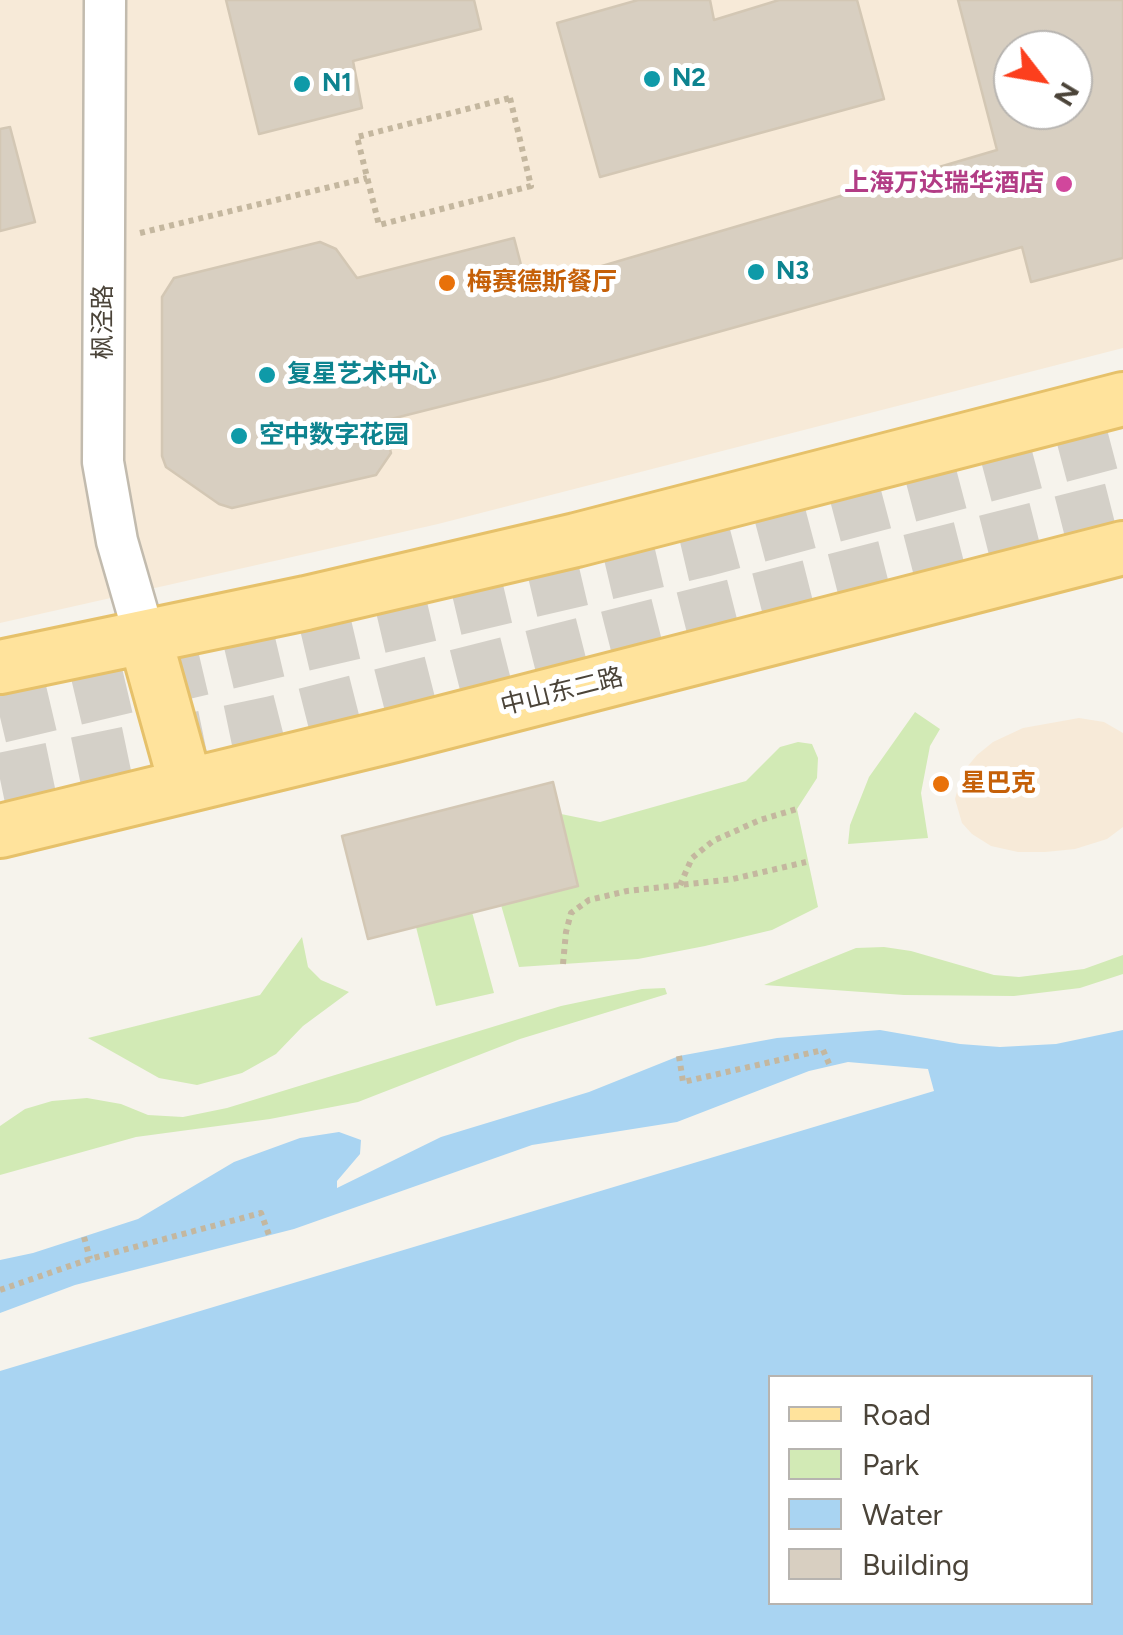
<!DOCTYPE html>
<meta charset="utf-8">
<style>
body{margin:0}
#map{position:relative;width:1123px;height:1635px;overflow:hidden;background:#f6f3ec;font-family:Figtree,sans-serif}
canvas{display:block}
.legend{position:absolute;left:768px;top:1375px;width:325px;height:230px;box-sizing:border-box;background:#fff;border:2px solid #b7b4b0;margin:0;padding:12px 18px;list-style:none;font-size:30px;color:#4b4439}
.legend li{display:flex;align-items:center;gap:20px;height:50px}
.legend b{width:50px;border:2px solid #b7b4b0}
.north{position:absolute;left:993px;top:30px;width:100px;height:100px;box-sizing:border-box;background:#fff;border:2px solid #b7b4b0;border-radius:50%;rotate:121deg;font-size:28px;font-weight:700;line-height:40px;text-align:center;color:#4b4439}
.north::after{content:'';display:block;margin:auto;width:35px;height:45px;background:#fc3f1d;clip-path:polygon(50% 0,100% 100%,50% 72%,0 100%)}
</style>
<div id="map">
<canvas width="1123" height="1635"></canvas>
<ul class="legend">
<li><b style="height:12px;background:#ffe39c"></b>Road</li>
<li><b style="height:28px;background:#d2eab5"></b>Park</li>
<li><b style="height:28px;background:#a9d4f2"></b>Water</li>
<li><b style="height:28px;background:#d8cfc1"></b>Building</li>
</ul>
<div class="north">N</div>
</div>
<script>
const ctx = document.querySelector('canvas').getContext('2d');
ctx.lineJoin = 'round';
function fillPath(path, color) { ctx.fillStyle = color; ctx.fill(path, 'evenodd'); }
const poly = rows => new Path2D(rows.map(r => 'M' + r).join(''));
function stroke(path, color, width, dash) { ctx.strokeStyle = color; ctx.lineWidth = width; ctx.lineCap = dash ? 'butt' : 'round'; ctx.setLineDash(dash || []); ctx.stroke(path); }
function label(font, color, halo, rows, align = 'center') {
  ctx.font = font + ' Figtree,"Noto Sans SC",sans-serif'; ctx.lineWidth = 10; ctx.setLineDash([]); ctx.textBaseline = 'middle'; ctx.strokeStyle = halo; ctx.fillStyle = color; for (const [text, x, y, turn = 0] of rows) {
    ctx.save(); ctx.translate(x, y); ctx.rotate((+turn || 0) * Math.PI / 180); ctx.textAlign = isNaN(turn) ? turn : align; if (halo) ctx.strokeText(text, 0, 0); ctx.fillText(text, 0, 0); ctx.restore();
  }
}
const commercial = poly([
 [0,0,1123,0,1123,348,438,524,0,623],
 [1013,50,1073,50,1073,110,1013,110],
 [1079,718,1104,722,1123,733,1123,827,1107,839,1075,849,1045,852,1018,852,991,846,972,834,962,823,955,799,962,773,977,755,993,742,1023,728]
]);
const green = poly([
 [915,712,940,729,930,746,921,793,928,838,848,844,850,825,869,777],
 [798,742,812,744,818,758,817,778,797,809,818,907,772,930,705,946,638,959,519,967,501,905,578,886,561,814,600,822,746,781,780,747],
 [472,912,494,993,436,1006,416,927],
 [302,937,308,967,321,980,349,992,303,1026,276,1054,242,1073,197,1085,159,1078,88,1038,260,995],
 [884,947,911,951,994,975,1019,977,1084,969,1123,955,1123,974,1080,988,1014,996,904,995,764,985,856,948],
 [665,988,667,994,520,1039,358,1102,270,1119,136,1137,0,1175,0,1126,25,1109,52,1101,87,1098,121,1104,148,1115,183,1117,227,1108,561,1006,642,989]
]);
const water = poly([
 [880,1030,960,1044,1000,1047,1056,1044,1123,1030,1123,1635,0,1635,0,1260,33,1253,138,1219,234,1162,300,1138,339,1132,361,1140,360,1154,337,1181,337,1188,441,1137,589,1092,679,1056,777,1038],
 [770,1378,1090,1378,1090,1602,770,1602]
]);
const pier = poly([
 [848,1062,928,1069,934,1091,0,1371,0,1313,75,1285,294,1229,532,1145,677,1122,809,1071]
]);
const building = poly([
 [226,0,474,0,481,29,353,61,362,108,259,134,226,0],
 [638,0,710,0,714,20,779,0,857,0,884,99,600,177,557,23,638,0],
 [958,0,1123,0,1123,258,1031,282,1022,247,550,379,383,421,391,453,376,475,232,508,219,504,166,467,162,456,162,297,174,278,320,242,336,249,357,278,514,238,527,288,997,150,958,0],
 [1013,50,1073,50,1073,110,1013,110,1013,50],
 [10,127,35,222,0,231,0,129,10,127],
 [553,782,578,886,368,939,342,836,553,782]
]);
const majorTunnel = poly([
 [0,717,703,551,1123,440],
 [0,779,273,722,1123,506]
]);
const path = poly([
 [510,98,531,186,379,225,357,137,510,98],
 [140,233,367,178],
 [680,885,692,858,713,841,760,820,797,809],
 [563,964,566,932,571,913,589,900,627,891,733,879,806,862],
 [679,1056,683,1082,823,1050,830,1066],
 [84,1237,90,1259],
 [0,1290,90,1259,261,1213,269,1235]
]);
const minor = poly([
 [105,0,103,462,117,541,145,638]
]);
const major = poly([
 [145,638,186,785],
 [0,667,306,603,576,540,1123,399],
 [0,831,395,735,1123,548]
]);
const markers = [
 [652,79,10,"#0f9aa8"],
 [302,84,10,"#0f9aa8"],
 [1064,184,10,"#d1479c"],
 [756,272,10,"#0f9aa8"],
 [447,283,10,"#e8710a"],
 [267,375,10,"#0f9aa8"],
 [239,436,10,"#0f9aa8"],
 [941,784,10,"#e8710a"]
];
const cultureNames = [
 ["N2",672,79],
 ["N1",322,84],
 ["N3",776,272],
 ["复星艺术中心",287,375],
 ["空中数字花园",259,436]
];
const hotelNames = [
 ["上海万达瑞华酒店",1044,184]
];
const foodNames = [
 ["梅赛德斯餐厅",467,283],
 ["星巴克",961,784]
];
const streetNames = [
 ["枫泾路",104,322,-90],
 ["中山东二路",562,692,-14]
];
fillPath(commercial, '#f7ead8');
fillPath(green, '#d2eab5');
fillPath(water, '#a9d4f2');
fillPath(pier, '#f6f3ec');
fillPath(building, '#d8cfc1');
stroke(building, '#d3c7b4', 2.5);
stroke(majorTunnel, '#d4d0c8', 52, [52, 26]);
stroke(minor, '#c2bbae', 45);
stroke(major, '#e6c16a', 58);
stroke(path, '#c4b79f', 6, [5, 5]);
stroke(minor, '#fff', 40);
stroke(major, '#ffe39c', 52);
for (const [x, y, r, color] of markers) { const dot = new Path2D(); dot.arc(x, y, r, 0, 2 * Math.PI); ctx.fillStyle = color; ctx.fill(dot); stroke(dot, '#fff', 4); }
label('bold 25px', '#0d838f', '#fff', cultureNames, 'left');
label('bold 25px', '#b23c85', '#fff', hotelNames, 'right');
label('bold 25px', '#c56008', '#fff', foodNames, 'left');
label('25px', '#4b4439', '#fff', streetNames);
</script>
